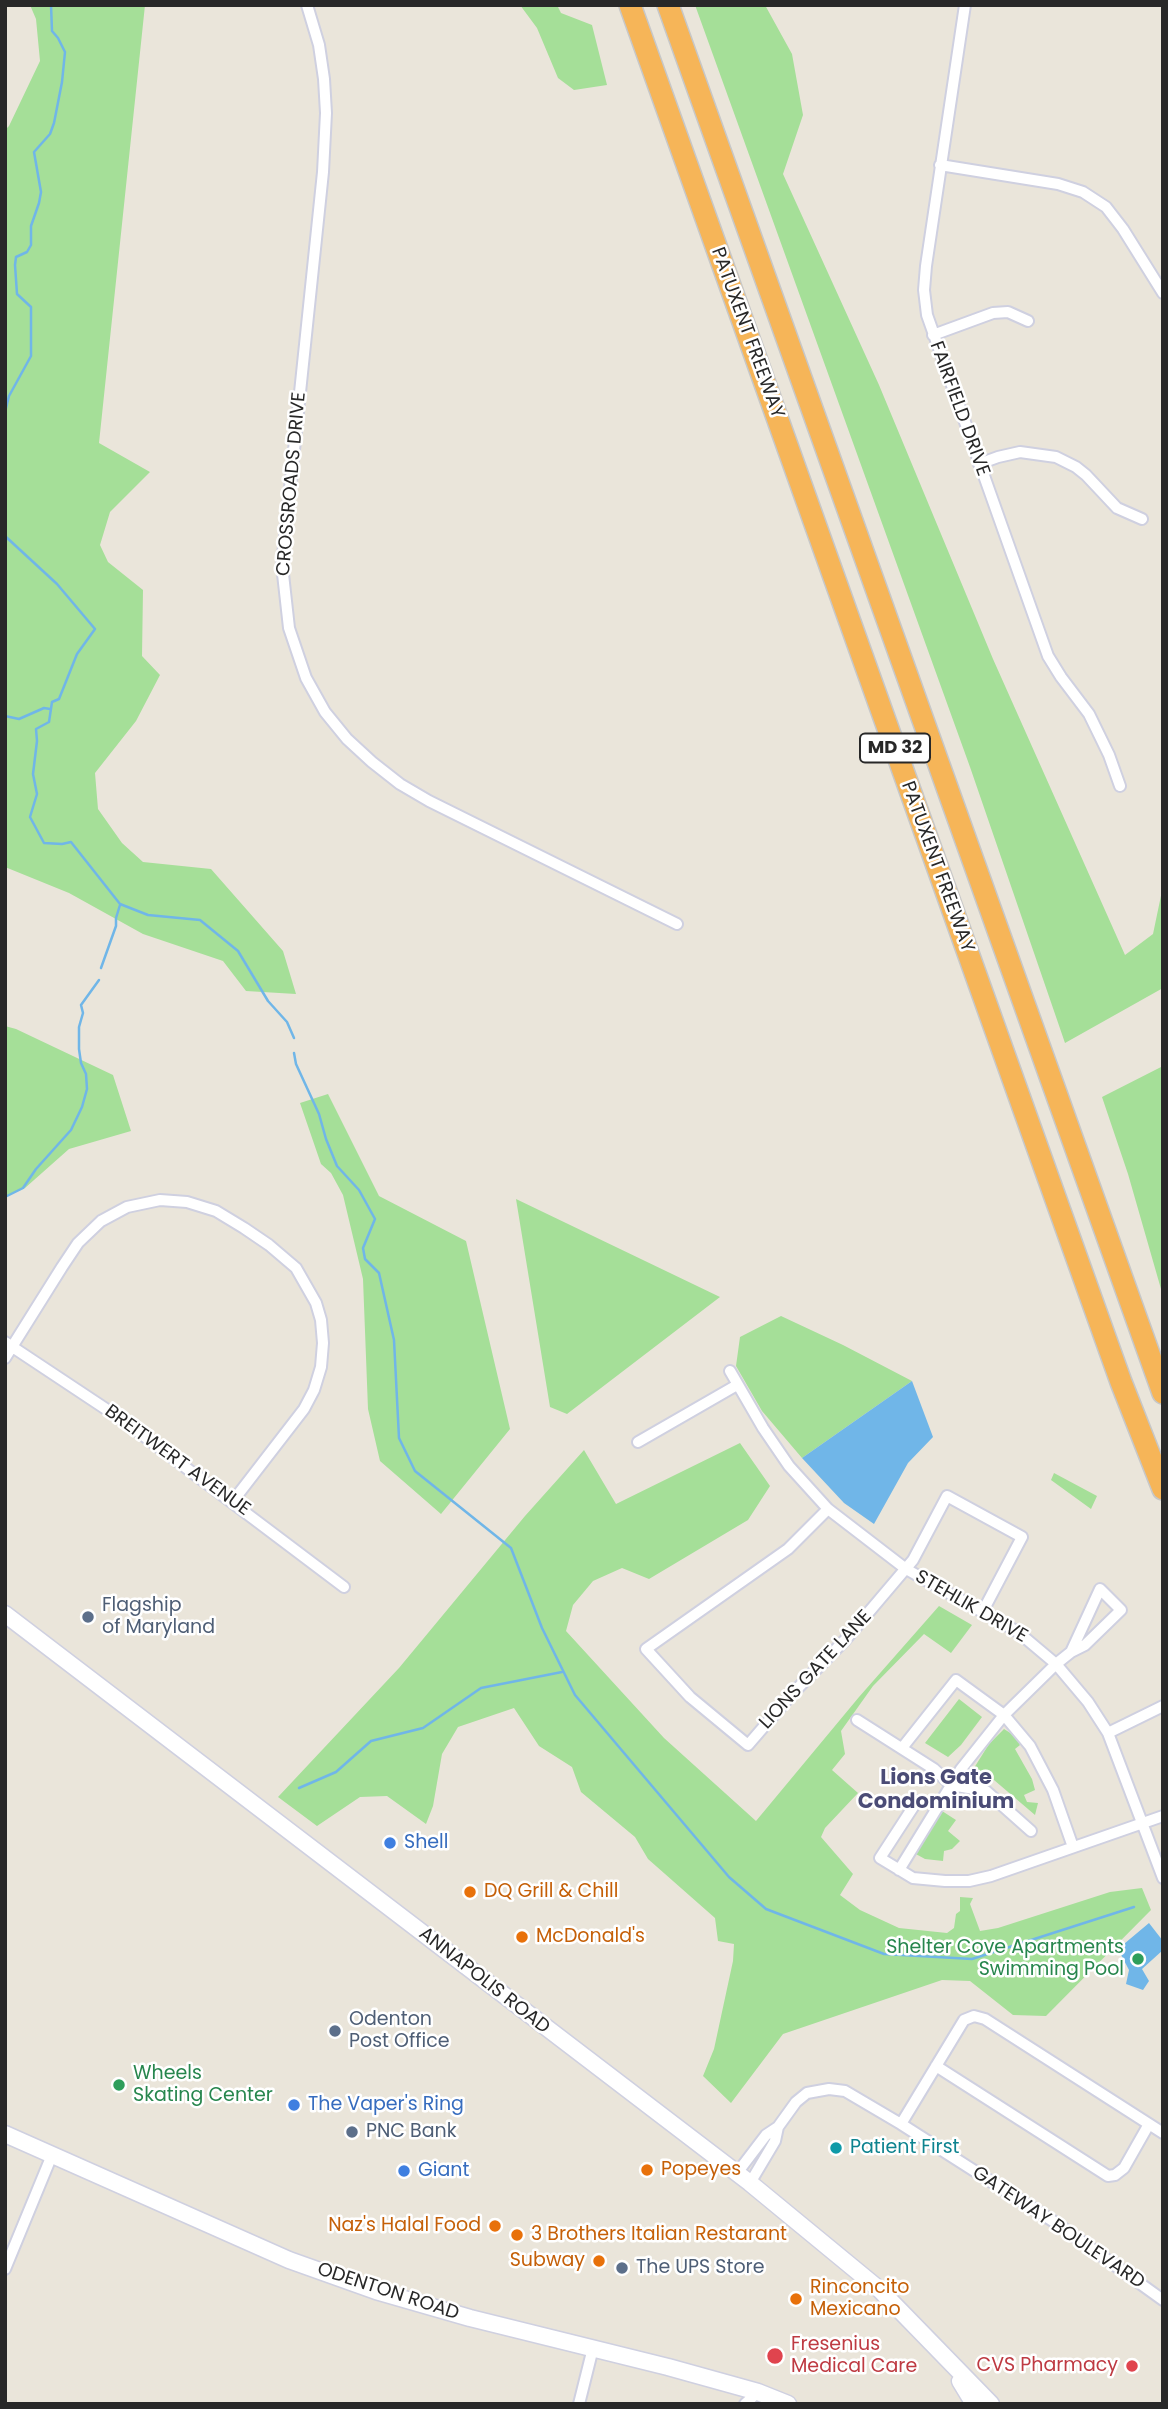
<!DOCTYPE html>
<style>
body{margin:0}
#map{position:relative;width:1168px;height:2409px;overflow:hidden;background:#eae5da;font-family:Poppins,sans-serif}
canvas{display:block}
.frame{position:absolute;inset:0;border:7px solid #282828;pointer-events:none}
</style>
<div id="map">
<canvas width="1168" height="2409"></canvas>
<div class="frame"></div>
</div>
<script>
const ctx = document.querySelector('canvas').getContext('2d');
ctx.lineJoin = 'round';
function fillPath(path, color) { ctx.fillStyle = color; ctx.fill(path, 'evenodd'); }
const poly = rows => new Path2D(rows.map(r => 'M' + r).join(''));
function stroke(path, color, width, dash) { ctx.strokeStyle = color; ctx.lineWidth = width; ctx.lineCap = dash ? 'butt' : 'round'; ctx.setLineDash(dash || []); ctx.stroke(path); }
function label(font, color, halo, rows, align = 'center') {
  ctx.font = font + ' Poppins,sans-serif'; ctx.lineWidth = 5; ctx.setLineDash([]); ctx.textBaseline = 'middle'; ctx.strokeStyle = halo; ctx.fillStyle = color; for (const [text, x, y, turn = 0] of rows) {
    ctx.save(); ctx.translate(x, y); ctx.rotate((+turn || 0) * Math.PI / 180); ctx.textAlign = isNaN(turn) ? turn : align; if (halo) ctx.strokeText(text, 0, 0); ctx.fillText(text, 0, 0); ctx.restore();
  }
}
const green = poly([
 [30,5,145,5,99,443,150,472,110,512,100,545,108,562,143,590,142,656,160,675,136,721,95,773,98,809,122,843,143,862,211,869,283,951,296,994,246,991,223,961,143,934,69,893,5,867,5,130,9,126,40,61,36,19],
 [520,5,557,5,561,13,592,25,607,85,574,90,558,78,537,28],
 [695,5,765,5,792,54,803,115,783,174,879,385,993,659,1125,955,1153,934,1163,886,1163,988,1065,1043,970,767],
 [5,1026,16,1029,113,1075,131,1131,69,1149,25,1188,5,1197],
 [1163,1066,1163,1296,1128,1174,1102,1097],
 [328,1094,379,1196,466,1241,510,1429,441,1514,380,1461,368,1409,363,1279,343,1195,331,1173,321,1164,300,1103],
 [516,1199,720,1297,567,1414,550,1407],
 [781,1316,843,1345,912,1381,802,1458,762,1411,736,1366,740,1337],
 [740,1443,770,1486,748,1520,649,1579,622,1568,593,1581,573,1605,566,1631,664,1738,756,1821,859,1697,939,1606,972,1625,951,1653,924,1634,873,1686,841,1731,845,1754,832,1770,858,1793,825,1828,821,1837,853,1874,840,1895,860,1910,899,1928,947,1933,954,1928,956,1914,960,1911,960,1897,973,1898,970,1904,980,1931,998,1928,1110,1892,1142,1888,1151,1910,1046,2016,1013,2015,970,1981,942,1980,783,2034,731,2103,703,2076,714,2049,733,1961,734,1944,718,1941,715,1918,648,1859,635,1837,581,1792,572,1767,539,1746,514,1708,458,1727,442,1754,433,1806,426,1824,387,1796,360,1797,317,1826,278,1797,399,1668,525,1516,584,1450,616,1504],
 [1054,1473,1097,1496,1091,1509,1051,1480],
 [959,1699,982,1717,961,1745,948,1757,925,1743],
 [1004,1729,1015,1736,1020,1745,1015,1749,1032,1779,1035,1790,1024,1795,1027,1802,1038,1803,1035,1815,994,1780,989,1784,969,1776,989,1744],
 [942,1811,956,1820,948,1831,960,1841,952,1849,944,1851,943,1861,925,1859,914,1853]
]);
const water = poly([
 [912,1381,933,1437,908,1463,874,1524,844,1503,802,1458],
 [1149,1923,1163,1941,1163,1950,1142,1969,1149,1981,1143,1990,1126,1984,1129,1970,1118,1949]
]);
const stream = poly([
 [5,412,9,396,31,356,31,307,17,294,15,265,16,257,27,252,31,245,31,226,39,203,41,192,34,152,50,134,54,123,62,82,65,52,58,38,52,31,51,5],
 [5,536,57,584,95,629,77,654,59,699,52,702,49,722,36,729,37,741,33,774,37,794,30,817,44,843,62,844,71,842,120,904,148,915,200,920,238,951,268,1001,287,1022,294,1038],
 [5,716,19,719,44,708,50,709],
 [101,968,116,926,116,918,120,905],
 [294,1053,296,1064,319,1114,326,1139,337,1166,359,1190,375,1219,363,1248,365,1259,379,1273,394,1340,399,1438,415,1471,511,1548,542,1628,575,1695,729,1877,766,1909,884,1954,972,1959,1134,1907],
 [5,1197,23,1188,36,1169,71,1130,82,1107,87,1089,86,1074,81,1063,79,1049,79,1027,83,1013,81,1005,99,980],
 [299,1788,336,1772,371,1741,423,1728,481,1688,562,1672]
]);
const street = poly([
 [307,5,319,45,324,79,326,113,323,172,282,565,289,628,306,678,325,712,347,739,372,762,400,784,429,801,677,924],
 [965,5,926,266,924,290,927,315,1048,656,1061,677,1089,714,1109,755,1120,786],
 [940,165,1058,184,1083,192,1106,207,1123,229,1163,293],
 [933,335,993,313,1008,312,1028,321],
 [979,464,998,457,1020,452,1056,457,1076,467,1086,475,1117,508,1142,519],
 [5,1342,124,1421,344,1587],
 [5,1358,62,1267,78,1243,101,1221,127,1207,160,1200,187,1202,216,1211,244,1228,269,1245,296,1268,316,1303,321,1320,323,1343,321,1367,314,1390,304,1409,233,1501],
 [730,1371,763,1428,789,1466,828,1509,906,1569,1018,1632,1056,1664,1088,1702,1108,1733,1163,1878],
 [638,1442,737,1385],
 [828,1509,788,1549,646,1649,690,1697,748,1745,792,1694,846,1639,913,1560,947,1496,1022,1537,983,1611],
 [857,1720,934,1769,951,1785,986,1791,1031,1831],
 [1108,1733,1163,1706],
 [902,1748,956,1680,1004,1715,1030,1746,1053,1790,1073,1847],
 [917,1801,880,1858,913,1878,945,1881,969,1881,991,1876,1163,1816],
 [899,1870,961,1769,1004,1715,1056,1664,1071,1652,1100,1589,1121,1610,1085,1645,1071,1652],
 [936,2066,1108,2176,1115,2175,1124,2168,1149,2124],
 [901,2124,964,2020,974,2016,985,2019,1163,2133],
 [737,2173,766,2135,778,2127,796,2102,807,2093,829,2089,845,2091,901,2124,1056,2223,1163,2300],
 [750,2183,775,2141,778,2127],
 [5,2269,52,2155],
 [579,2404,593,2348],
 [745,2404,758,2392]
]);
const secondary = poly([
 [5,1614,750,2183,880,2290,991,2404],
 [5,2134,289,2260,376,2291,470,2318,668,2367,758,2392,788,2404],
 [960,2381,974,2404]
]);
const highway = poly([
 [630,5,1121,1382,1163,1489],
 [668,5,1163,1393]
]);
const markers = [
 [88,1617,7,"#5c6f8a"],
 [390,1843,7,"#3f7fe0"],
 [470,1892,7,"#e8710a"],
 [522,1937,7,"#e8710a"],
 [1138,1959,7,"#2e9e5b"],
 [335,2031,7,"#5c6f8a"],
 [119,2085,7,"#2e9e5b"],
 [294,2105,7,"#3f7fe0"],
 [352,2132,7,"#5c6f8a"],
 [836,2148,7,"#0f9aa8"],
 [647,2170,7,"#e8710a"],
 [404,2171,7,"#3f7fe0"],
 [495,2226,7,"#e8710a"],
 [517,2235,7,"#e8710a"],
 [599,2261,7,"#e8710a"],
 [622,2268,7,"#5c6f8a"],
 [796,2299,7,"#e8710a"],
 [775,2356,9,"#e0444e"],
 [1132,2366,7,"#e0444e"]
];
const shields = [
 [895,748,70]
];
const shieldNames = [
 ["MD 32",895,748]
];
const streetNames = [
 ["PATUXENT FREEWAY",747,333,70],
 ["FAIRFIELD DRIVE",959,409,70],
 ["CROSSROADS DRIVE",292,484,-85],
 ["PATUXENT FREEWAY",937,867,70],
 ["BREITWERT AVENUE",177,1461,36],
 ["STEHLIK DRIVE",971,1607,30],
 ["LIONS GATE LANE",816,1670,-47],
 ["ANNAPOLIS ROAD",484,1981,38],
 ["GATEWAY BOULEVARD",1058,2228,34],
 ["ODENTON ROAD",388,2292,18]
];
const serviceNames = [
 ["Flagship",102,1606],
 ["of Maryland",102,1628],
 ["Odenton",349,2020],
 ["Post Office",349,2042],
 ["PNC Bank",366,2132],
 ["The UPS Store",636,2268]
];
const shopNames = [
 ["Shell",404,1843],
 ["The Vaper's Ring",308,2105],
 ["Giant",418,2171]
];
const foodNames = [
 ["DQ Grill & Chill",484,1892],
 ["McDonald's",536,1937],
 ["Popeyes",661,2170],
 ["Naz's Halal Food",481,2226,"right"],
 ["3 Brothers Italian Restarant",531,2235],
 ["Subway",585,2261,"right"],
 ["Rinconcito",810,2288],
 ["Mexicano",810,2310]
];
const leisureNames = [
 ["Shelter Cove Apartments",1124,1948],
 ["Swimming Pool",1124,1970],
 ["Wheels",133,2074,"left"],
 ["Skating Center",133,2096,"left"]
];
const cultureNames = [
 ["Patient First",850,2148]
];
const healthNames = [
 ["Fresenius",791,2345],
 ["Medical Care",791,2367],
 ["CVS Pharmacy",1118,2366,"right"]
];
const neighbourhoodNames = [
 ["Lions Gate",936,1779],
 ["Condominium",936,1803]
];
fillPath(green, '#a5df98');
fillPath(water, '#70b6e8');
stroke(stream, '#70b6e8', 2.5);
stroke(street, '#cfd0e0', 14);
stroke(secondary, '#cfd0e0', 19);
stroke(highway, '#c7c7c7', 24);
stroke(street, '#fff', 10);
stroke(secondary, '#fff', 16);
stroke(highway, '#f6b558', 21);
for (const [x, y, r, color] of markers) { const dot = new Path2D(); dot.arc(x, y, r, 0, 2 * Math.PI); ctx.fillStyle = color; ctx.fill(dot); stroke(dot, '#fff', 2.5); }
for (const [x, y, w] of shields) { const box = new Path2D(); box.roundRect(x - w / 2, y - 14.5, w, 29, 5); ctx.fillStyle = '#fff'; ctx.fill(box); stroke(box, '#282828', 2); }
label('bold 18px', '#282828', null, shieldNames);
label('19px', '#282828', '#fff', streetNames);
label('19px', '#4e5e75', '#fff', serviceNames, 'left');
label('19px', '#366cbe', '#fff', shopNames, 'left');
label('19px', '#c56008', '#fff', foodNames, 'left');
label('19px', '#27864d', '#fff', leisureNames, 'right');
label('19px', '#0d838f', '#fff', cultureNames, 'left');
label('19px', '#be3a42', '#fff', healthNames, 'left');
label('bold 21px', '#4b4c76', '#fff', neighbourhoodNames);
</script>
